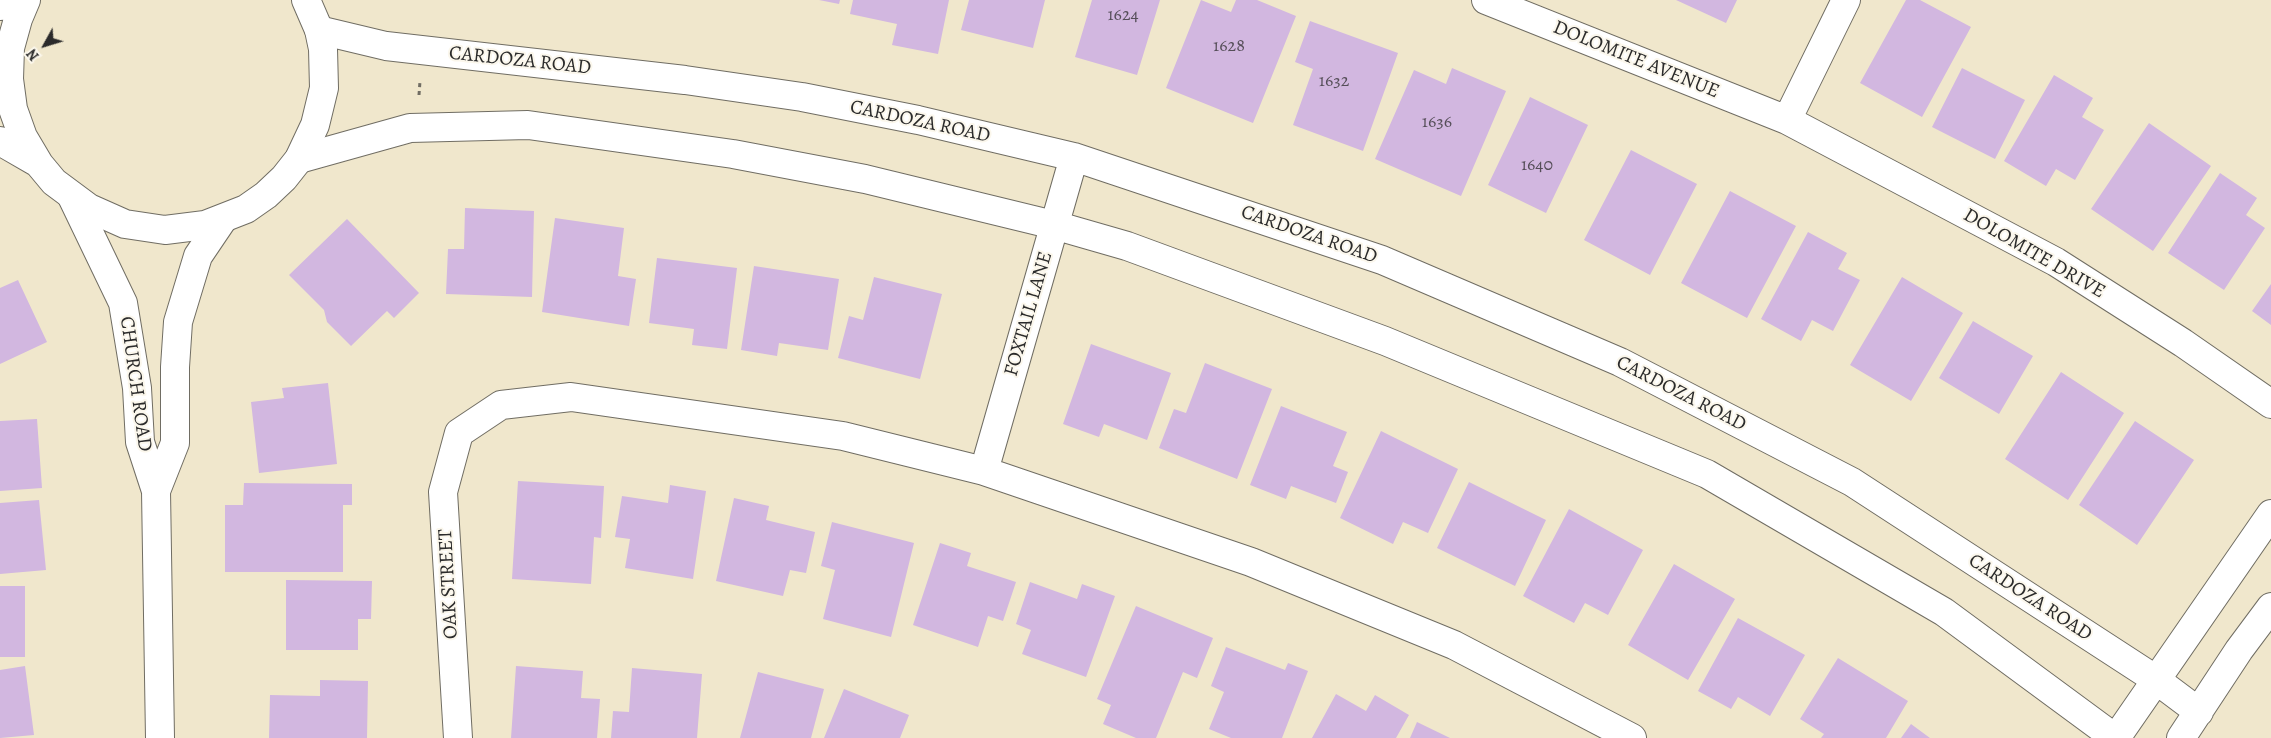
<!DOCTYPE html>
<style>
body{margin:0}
#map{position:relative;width:2271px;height:738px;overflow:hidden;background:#f0e7cc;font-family:Alegreya,serif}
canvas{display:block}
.north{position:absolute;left:20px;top:20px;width:50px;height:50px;-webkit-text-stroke:4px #fbf7ec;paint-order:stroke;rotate:231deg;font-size:14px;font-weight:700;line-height:20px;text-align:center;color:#2b2b2b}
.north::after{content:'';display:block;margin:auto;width:18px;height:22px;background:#2b2b2b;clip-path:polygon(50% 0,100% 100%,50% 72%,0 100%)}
</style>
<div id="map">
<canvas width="2271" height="738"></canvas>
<div class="north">N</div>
</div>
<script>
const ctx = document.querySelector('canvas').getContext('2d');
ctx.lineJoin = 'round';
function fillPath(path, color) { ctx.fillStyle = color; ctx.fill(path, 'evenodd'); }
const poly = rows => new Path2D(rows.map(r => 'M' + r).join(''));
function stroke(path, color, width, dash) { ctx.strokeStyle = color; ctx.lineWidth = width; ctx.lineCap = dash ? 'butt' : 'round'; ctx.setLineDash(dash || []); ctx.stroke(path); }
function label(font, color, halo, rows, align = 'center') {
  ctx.font = font + ' Alegreya,serif'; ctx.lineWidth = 4; ctx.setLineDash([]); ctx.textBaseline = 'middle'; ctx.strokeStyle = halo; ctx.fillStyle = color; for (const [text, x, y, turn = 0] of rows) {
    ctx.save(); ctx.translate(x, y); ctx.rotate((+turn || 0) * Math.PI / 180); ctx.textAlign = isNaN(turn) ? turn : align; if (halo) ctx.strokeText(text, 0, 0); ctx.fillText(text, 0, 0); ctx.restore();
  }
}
const building = poly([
 [819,0,840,0,839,4],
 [853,0,949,0,938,54,892,45,897,24,850,14],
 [969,0,1045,0,1033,48,961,30],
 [1092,0,1160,0,1137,75,1075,57],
 [1201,0,1231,12,1236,0,1257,0,1296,16,1253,123,1166,88],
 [1676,0,1737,0,1726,23],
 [1906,0,1920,0,1971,27,1922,117,1860,83],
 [1310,21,1398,53,1363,151,1293,125,1313,69,1295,62],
 [1452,68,1506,91,1461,196,1375,159,1414,70,1446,84],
 [1962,68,2025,100,1995,159,1932,127],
 [2054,75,2093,98,2082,117,2104,130,2075,180,2056,169,2046,186,2004,161],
 [1530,97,1588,125,1546,213,1488,185],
 [2149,123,2211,166,2153,251,2091,209],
 [1631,150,1697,184,1650,275,1584,240],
 [2220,173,2257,198,2246,215,2265,228,2224,290,2168,253],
 [1730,191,1796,226,1747,318,1681,283],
 [465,208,534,211,532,297,446,294,448,249,464,249],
 [555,218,624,228,618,276,636,279,629,326,542,312],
 [347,219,419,293,394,318,387,311,351,346,327,322,324,310,289,275],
 [1808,232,1847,253,1838,269,1860,280,1833,331,1812,320,1801,341,1761,319],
 [657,258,737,268,727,349,692,345,694,329,649,323],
 [754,266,839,279,828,350,779,343,777,356,741,350],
 [874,277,942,294,920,379,838,358,849,316,863,320],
 [1902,277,1963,313,1911,401,1850,365],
 [18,280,47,342,0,364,0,288],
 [2271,284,2271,325,2252,311],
 [1973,321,2033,356,1999,414,1939,378],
 [1091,344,1171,373,1147,440,1104,424,1099,437,1063,424],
 [1205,363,1272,389,1237,479,1159,448,1174,409,1186,413],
 [2061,372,2124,413,2068,500,2005,459],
 [328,383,337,464,259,473,251,402,284,398,282,388],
 [1281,406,1347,432,1333,466,1348,472,1336,503,1291,486,1286,499,1250,485],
 [37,419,42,488,0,491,0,421],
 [2135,421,2194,460,2137,545,2079,505],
 [1381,431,1458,469,1428,533,1403,522,1393,544,1340,518],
 [518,481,604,486,601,538,594,537,591,584,512,579],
 [1469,482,1546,520,1515,586,1437,548],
 [244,483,352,484,352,505,343,505,343,572,225,572,225,505,243,505],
 [670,485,706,491,693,579,625,568,630,539,615,537,622,496,668,503],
 [734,498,769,506,766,520,815,532,806,573,790,570,783,596,716,581],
 [39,500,46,570,0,574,0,503],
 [1569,509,1643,550,1608,615,1585,603,1574,623,1523,596],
 [832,522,914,543,891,637,823,619,835,570,821,566],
 [940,543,971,553,967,566,1016,582,1003,621,988,616,978,647,913,625],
 [1674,564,1735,599,1688,680,1628,645],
 [286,580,372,581,371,619,358,619,358,650,286,650],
 [1030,582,1077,599,1082,584,1115,596,1086,677,1022,654,1031,630,1016,624],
 [0,586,25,586,25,657,0,657],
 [1136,606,1213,638,1197,678,1183,672,1156,738,1136,738,1103,724,1111,705,1097,699],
 [1738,618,1805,655,1770,716,1738,697,1731,709,1698,691],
 [1226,647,1285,670,1288,663,1308,671,1282,738,1231,738,1209,729,1224,692,1211,686],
 [1838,658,1908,701,1886,738,1821,738,1824,734,1800,719],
 [25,666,34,735,0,738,0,670],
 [516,666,583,671,581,698,600,699,597,738,511,738],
 [632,668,702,674,697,738,611,738,613,711,629,712],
 [758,672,824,689,811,738,740,738],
 [320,680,368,681,367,738,269,738,270,695,320,696],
 [844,689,909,715,900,738,824,738],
 [1336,694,1366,711,1375,695,1409,715,1396,738,1312,738],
 [1417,722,1450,738,1410,738],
 [1911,724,1930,738,1901,738]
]);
const path = poly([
 [419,95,420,81]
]);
const street = poly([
 [1486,0,1787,120,2056,262,2183,343,2271,404],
 [319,30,386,46,685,80,802,97,918,120,1074,157,1382,260,1620,362,1852,482,2155,679,2199,712],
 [1787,120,1846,0],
 [299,159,410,128,528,125,733,154,865,179,1054,225,1127,246,1385,341,1707,474,1944,612,2115,738],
 [72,197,123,303,137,388,140,442,156,491,160,738],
 [984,471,1074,157],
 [156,491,175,443,175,367,178,322,198,256,223,219],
 [458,738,443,492,459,433,501,405,571,397,843,436,984,471,1251,562,1454,645,1632,738],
 [2116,738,2271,514],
 [2181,738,2239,650,2271,607]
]);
const secondary = poly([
 [26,0,18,19,10,48,9,79,13,109,23,137,39,164,54,182,89,208,125,224,165,230,205,225,246,209,266,195,284,178,299,159,315,125,324,88,323,49,319,30,306,0],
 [0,6,12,0],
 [0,141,38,163]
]);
const numberNames = [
 ["1624",1123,16],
 ["1628",1229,47],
 ["1632",1334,82],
 ["1636",1437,123],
 ["1640",1537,166]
];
const streetNames = [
 ["DOLOMITE AVENUE",1636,60,22],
 ["CARDOZA ROAD",520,61,6],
 ["CARDOZA ROAD",920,122,12],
 ["CARDOZA ROAD",1309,235,19],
 ["DOLOMITE DRIVE",2034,254,30],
 ["FOXTAIL LANE",1029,314,-74],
 ["CHURCH ROAD",135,384,82],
 ["CARDOZA ROAD",1681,394,27],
 ["OAK STREET",449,584,-93],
 ["CARDOZA ROAD",2030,598,33]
];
fillPath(building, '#d2b7e0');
stroke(street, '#706d63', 30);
stroke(secondary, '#706d63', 30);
stroke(path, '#706d63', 3, [4, 4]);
stroke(street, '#fff', 28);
stroke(secondary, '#fff', 28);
label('18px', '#554e58', null, numberNames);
label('20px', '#2b2b2b', '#fbf7ec', streetNames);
</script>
